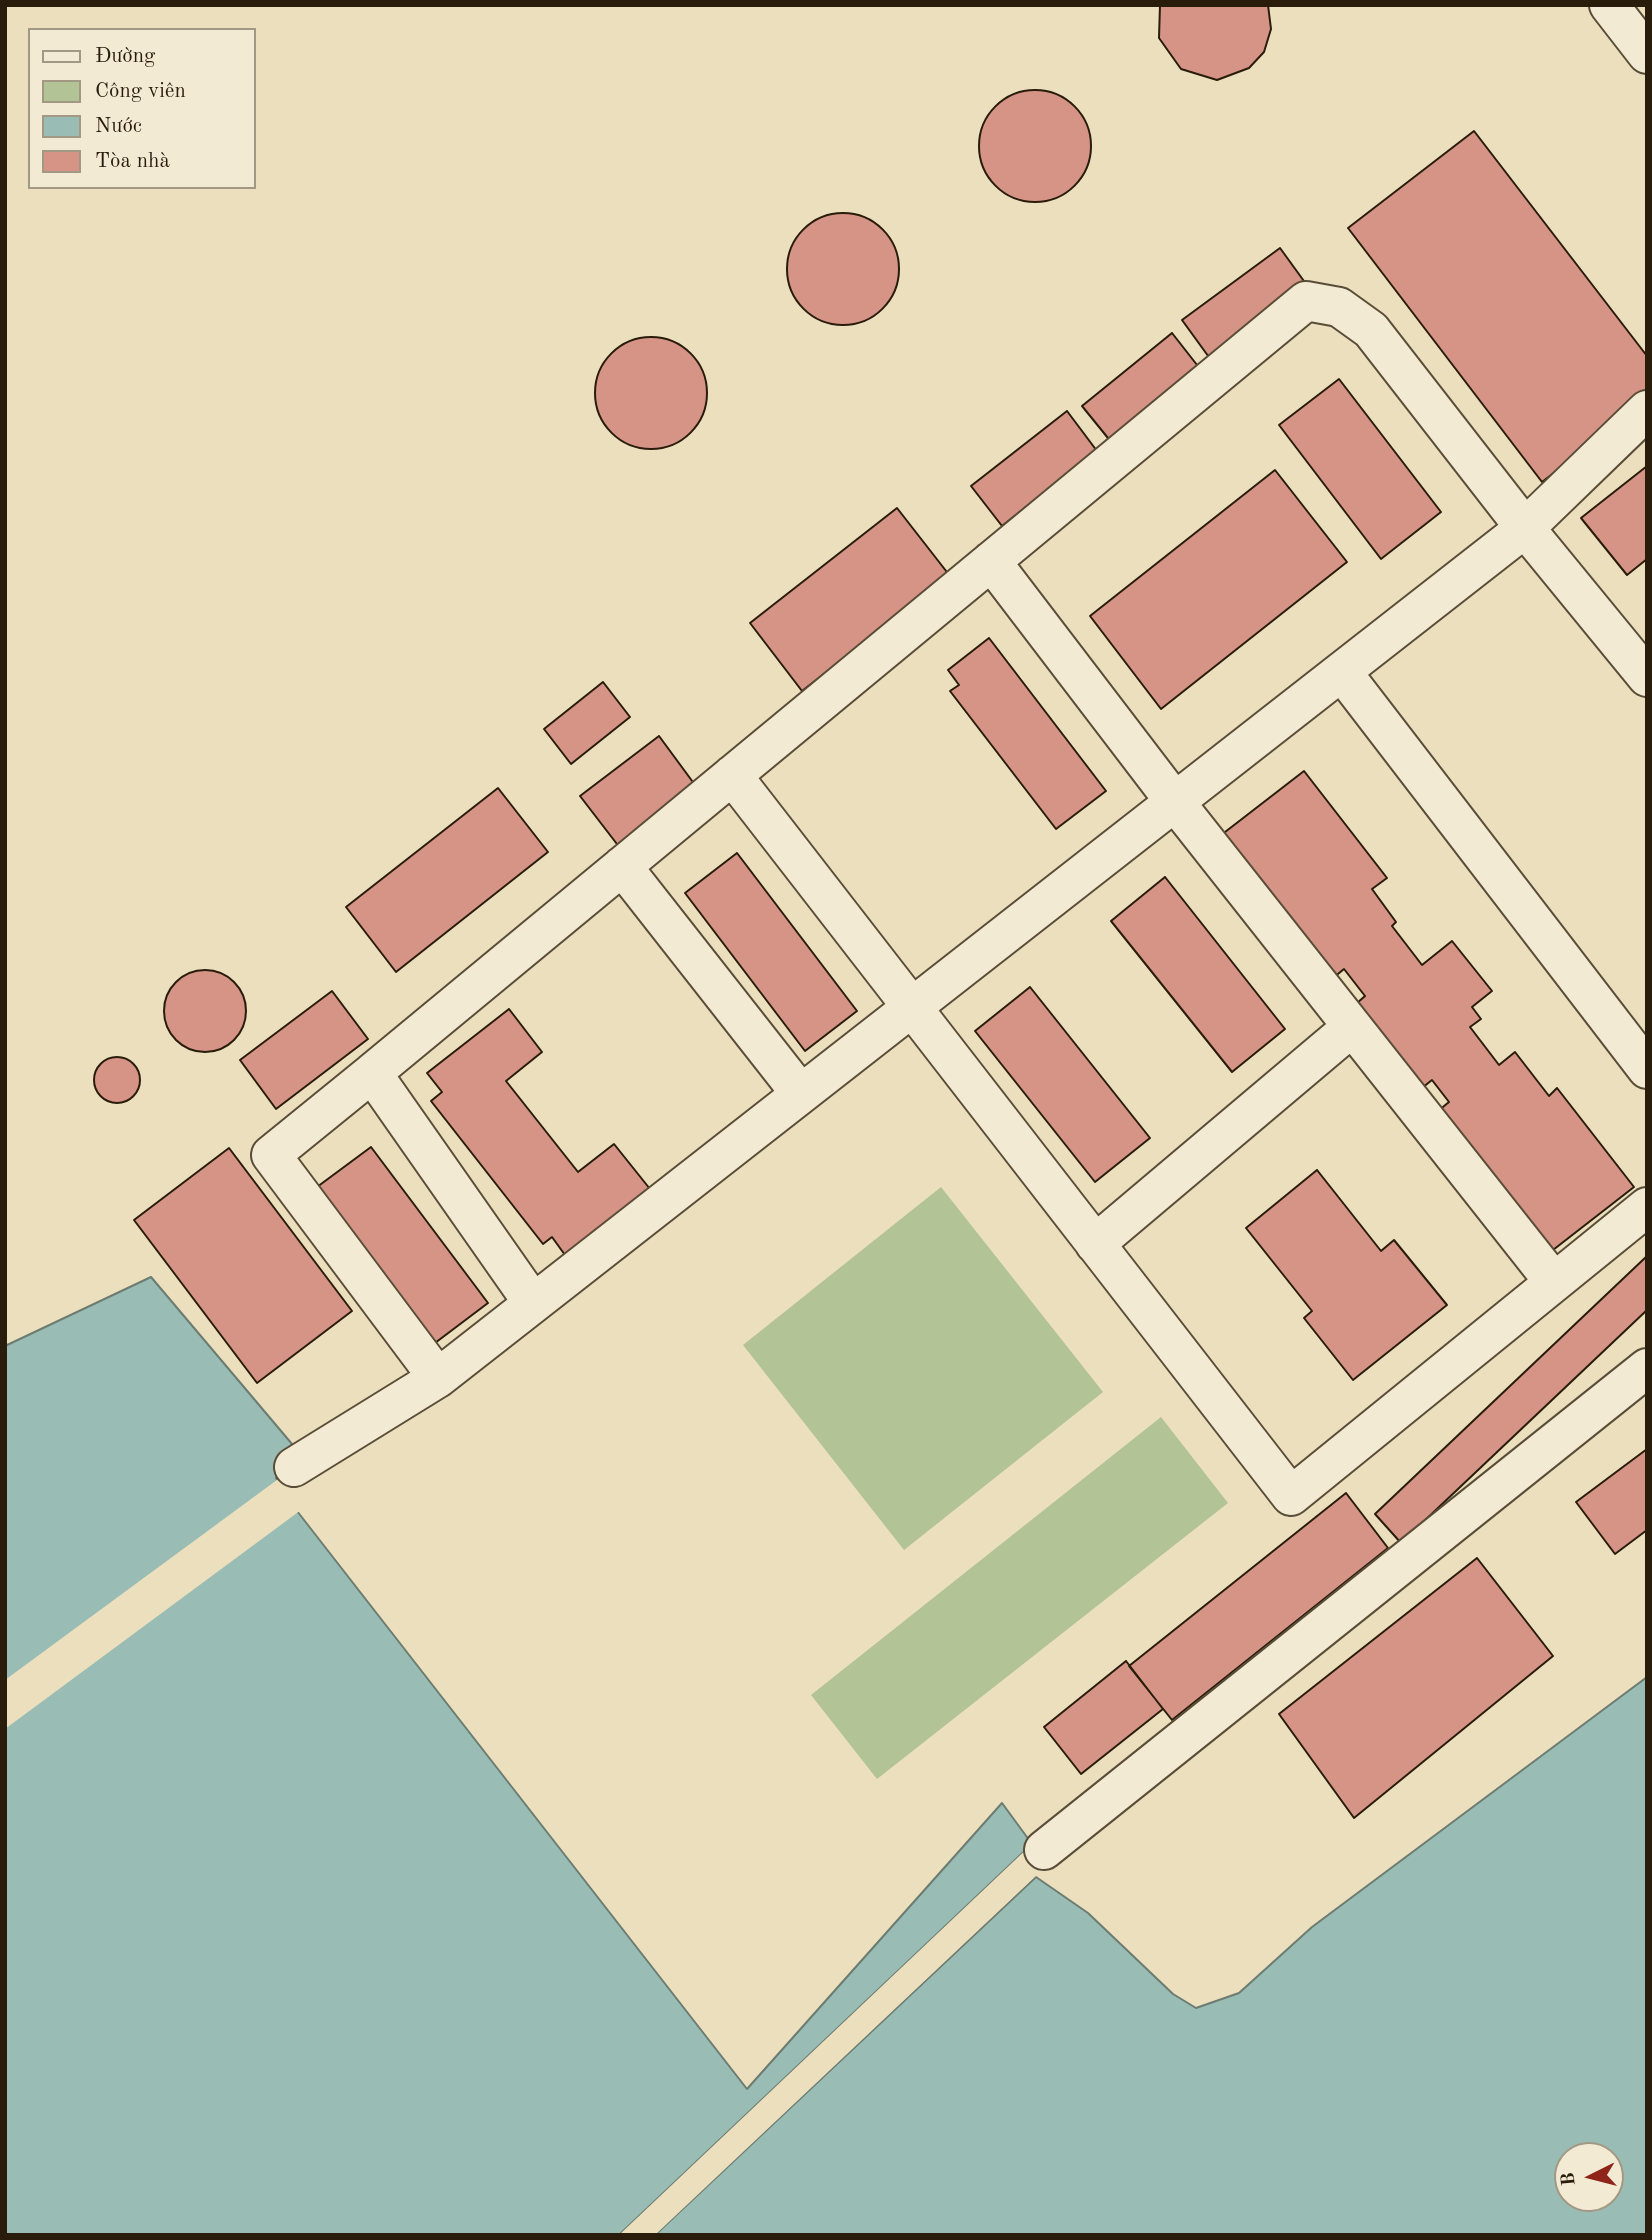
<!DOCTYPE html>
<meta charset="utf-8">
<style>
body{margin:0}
#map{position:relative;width:1652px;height:2240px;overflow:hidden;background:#ecdfbd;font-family:"Old Standard TT",serif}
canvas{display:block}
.frame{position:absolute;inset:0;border:7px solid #291c0b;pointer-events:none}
.legend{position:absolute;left:28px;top:28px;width:228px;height:161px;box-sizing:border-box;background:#f3ead4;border:2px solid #a29884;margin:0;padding:9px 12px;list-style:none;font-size:21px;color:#291c0b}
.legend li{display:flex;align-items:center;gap:14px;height:35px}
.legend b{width:35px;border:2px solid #a29884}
.north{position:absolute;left:1554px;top:2142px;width:70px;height:70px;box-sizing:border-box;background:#f3ead4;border:2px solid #a29884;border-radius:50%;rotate:264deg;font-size:19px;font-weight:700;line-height:28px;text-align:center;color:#291c0b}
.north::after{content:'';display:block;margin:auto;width:24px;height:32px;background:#8f2418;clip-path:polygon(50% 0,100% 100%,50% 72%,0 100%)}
</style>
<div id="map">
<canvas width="1652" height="2240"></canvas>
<div class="frame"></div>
<ul class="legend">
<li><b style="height:9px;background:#f3ead4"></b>Đường</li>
<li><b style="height:19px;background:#b2c395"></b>Công viên</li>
<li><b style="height:19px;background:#99bcb5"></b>Nước</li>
<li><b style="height:19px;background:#d59486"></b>Tòa nhà</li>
</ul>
<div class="north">B</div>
</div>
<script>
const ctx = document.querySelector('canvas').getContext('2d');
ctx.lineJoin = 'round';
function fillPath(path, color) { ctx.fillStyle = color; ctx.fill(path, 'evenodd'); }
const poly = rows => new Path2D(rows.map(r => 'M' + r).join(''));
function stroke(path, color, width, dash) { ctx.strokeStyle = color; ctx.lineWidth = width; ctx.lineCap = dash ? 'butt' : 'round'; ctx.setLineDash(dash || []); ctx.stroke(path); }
const green = poly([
 [941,1187,1103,1392,904,1550,743,1345],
 [1161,1417,1228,1503,877,1779,811,1695]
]);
const water = poly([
 [151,1277,292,1444,276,1478,297,1511,747,2089,1002,1803,1032,1844,619,2235,5,2235,5,1346,151,1277],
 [1647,1677,1647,2235,655,2235,1036,1877,1088,1913,1173,1994,1196,2008,1239,1993,1312,1927,1647,1677],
 [1568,2156,1610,2156,1610,2198,1568,2198,1568,2156]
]);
const pier = poly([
 [281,1477,301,1510,5,1729,5,1680],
 [1032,1844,1034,1846,624,2235,619,2235],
 [1036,1873,1038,1874,655,2235,651,2235]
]);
const building = poly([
 [1160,5,1268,5,1271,29,1264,52,1249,68,1217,80,1181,69,1159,38,1160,5],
 '979 146a56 56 0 1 1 112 0a56 56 0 1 1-112 0Z',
 [1474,131,1647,356,1647,401,1542,482,1348,228,1474,131],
 '787 269a56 56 0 1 1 112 0a56 56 0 1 1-112 0Z',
 [1280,248,1309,288,1211,360,1182,320,1280,248],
 [1172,333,1201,370,1112,443,1082,406,1172,333],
 '595 393a56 56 0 1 1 112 0a56 56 0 1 1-112 0Z',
 [1339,379,1441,512,1381,559,1279,425,1339,379],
 [1067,411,1097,451,1002,526,971,486,1067,411],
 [1647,466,1647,559,1627,575,1581,518,1647,466],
 [1275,470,1347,562,1161,709,1090,616,1275,470],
 [897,508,950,576,802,691,750,623,897,508],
 [989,638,1106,791,1056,829,950,691,959,685,948,670,989,638],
 [603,682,630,717,571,764,544,729,603,682],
 [659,736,698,789,620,848,580,796,659,736],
 [1304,771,1387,878,1372,889,1396,922,1392,926,1422,965,1452,941,1492,991,1472,1007,1481,1019,1470,1027,1499,1065,1515,1052,1549,1096,1557,1088,1634,1187,1544,1257,1433,1115,1449,1102,1432,1080,1422,1088,1356,1004,1365,996,1344,969,1327,983,1216,839,1304,771],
 [498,788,548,852,396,972,346,907,498,788],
 [737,853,857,1011,805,1051,685,893,737,853],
 [1165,877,1285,1029,1232,1072,1111,921,1165,877],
 '164 1011a41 41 0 1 1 82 0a41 41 0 1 1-82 0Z',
 [1030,987,1150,1138,1095,1182,975,1031,1030,987],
 [332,991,368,1039,276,1109,240,1060,332,991],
 [509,1009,542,1052,506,1081,578,1172,614,1144,650,1189,565,1255,552,1237,543,1244,431,1101,442,1092,427,1073,509,1009],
 '94 1080a23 23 0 1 1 46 0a23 23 0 1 1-46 0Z',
 [371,1147,488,1303,435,1343,317,1187,371,1147],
 [229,1148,352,1311,257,1383,134,1220,229,1148],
 [1317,1170,1381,1251,1394,1240,1447,1305,1353,1380,1304,1318,1312,1311,1246,1228,1317,1170],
 [1647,1256,1647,1310,1401,1543,1375,1514,1647,1256],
 [1647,1449,1647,1530,1615,1554,1576,1502,1647,1449],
 [1346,1493,1388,1548,1172,1720,1129,1666,1346,1493],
 [1477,1558,1553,1656,1354,1818,1279,1714,1477,1558],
 [1126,1661,1163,1709,1081,1774,1044,1727,1126,1661]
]);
const minor = poly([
 [1609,5,1647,54],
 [991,561,1175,802,1554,1282],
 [1342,672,1647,1069],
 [732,775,1291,1496,1647,1207],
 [622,866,801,1094],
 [372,1073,271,1155,438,1378],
 [1095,1244,1352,1027],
 [533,1303,372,1073,1306,301,1339,307,1371,330,1525,528,1647,677],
 [294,1467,438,1378,801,1094,1525,528,1647,410],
 [1044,1850,1647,1368]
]);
fillPath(green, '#b2c395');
fillPath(water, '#99bcb5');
stroke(water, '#6c7c71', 2);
fillPath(pier, '#ecdfbd');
fillPath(building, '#d59486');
stroke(building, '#291c0b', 2);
stroke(minor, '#5a4d38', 42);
stroke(minor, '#f3ead4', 38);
</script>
